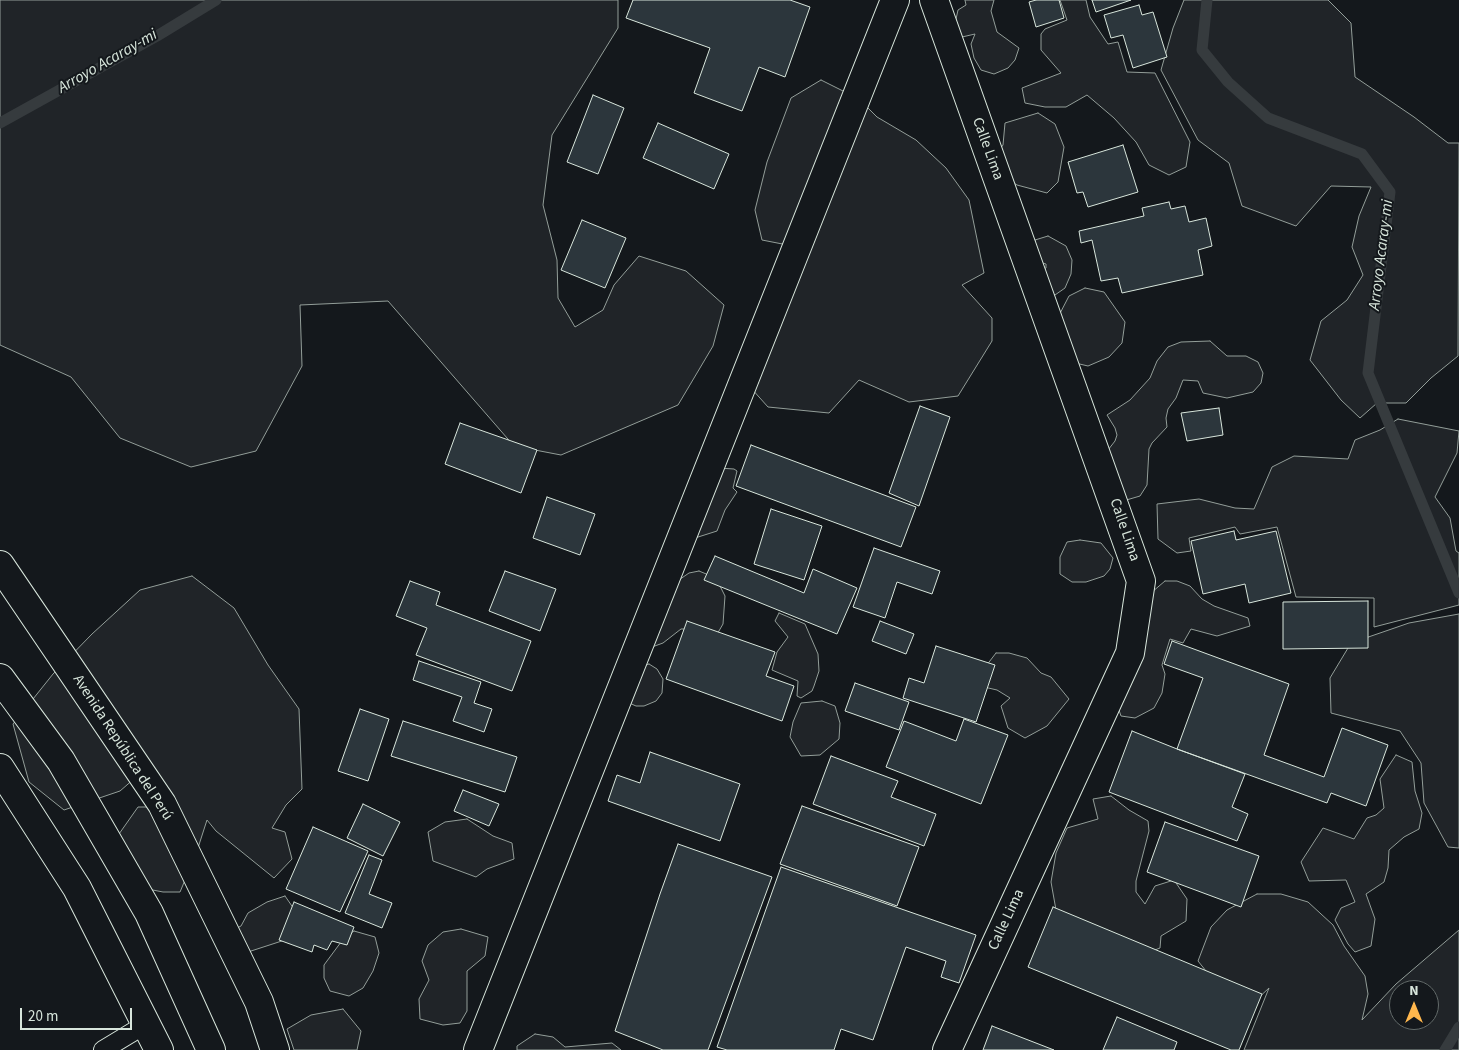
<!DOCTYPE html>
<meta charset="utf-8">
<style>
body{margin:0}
#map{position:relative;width:1459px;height:1050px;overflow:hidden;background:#14181c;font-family:"Source Sans 3",sans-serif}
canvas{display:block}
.north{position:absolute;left:1389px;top:980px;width:50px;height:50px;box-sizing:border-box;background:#14181c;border:1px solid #626a69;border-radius:50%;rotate:0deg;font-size:14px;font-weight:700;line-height:20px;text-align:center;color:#d8e6dc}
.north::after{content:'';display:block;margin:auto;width:18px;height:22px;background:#ffb74d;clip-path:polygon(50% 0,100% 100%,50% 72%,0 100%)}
.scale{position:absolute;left:20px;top:1008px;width:112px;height:22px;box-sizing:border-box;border:2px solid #d8e6dc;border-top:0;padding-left:6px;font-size:15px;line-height:18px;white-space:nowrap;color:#d8e6dc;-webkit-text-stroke:4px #14181c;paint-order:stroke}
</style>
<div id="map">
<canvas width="1459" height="1050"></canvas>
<div class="north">N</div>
<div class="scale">20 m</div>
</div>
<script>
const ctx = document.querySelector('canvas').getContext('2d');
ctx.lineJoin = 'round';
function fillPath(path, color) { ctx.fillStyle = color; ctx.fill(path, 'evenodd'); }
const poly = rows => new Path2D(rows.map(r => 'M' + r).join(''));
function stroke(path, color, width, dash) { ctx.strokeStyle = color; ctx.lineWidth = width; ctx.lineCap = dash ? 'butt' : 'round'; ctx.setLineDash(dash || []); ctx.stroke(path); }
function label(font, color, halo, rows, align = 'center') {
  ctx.font = font + ' "Source Sans 3",sans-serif'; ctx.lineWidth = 4; ctx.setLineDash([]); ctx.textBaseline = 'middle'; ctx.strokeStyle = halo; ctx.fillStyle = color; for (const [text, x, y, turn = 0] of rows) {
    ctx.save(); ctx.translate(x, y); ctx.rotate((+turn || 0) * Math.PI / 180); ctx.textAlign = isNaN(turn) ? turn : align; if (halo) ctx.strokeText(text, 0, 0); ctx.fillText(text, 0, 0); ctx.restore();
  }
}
const green = poly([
 [0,0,618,0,618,28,552,135,543,205,557,260,558,298,575,327,603,310,614,285,639,256,686,271,724,305,713,346,678,405,561,455,514,446,388,301,300,305,302,366,256,451,191,467,120,438,71,377,0,345,0,0],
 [965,0,994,0,991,11,997,32,1019,48,1015,60,1008,68,994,74,981,70,974,58,971,44,975,34,962,37,954,28,958,10,966,5,965,0],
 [1060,0,1086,0,1090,17,1108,44,1118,42,1127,72,1155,73,1190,142,1186,167,1169,175,1149,165,1136,142,1114,118,1087,95,1066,107,1045,107,1025,103,1022,88,1061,73,1041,50,1041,34,1045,29,1067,20,1060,0],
 [1184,0,1328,0,1351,23,1355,77,1414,117,1448,143,1459,143,1458,356,1431,378,1406,403,1377,403,1360,418,1341,400,1310,360,1321,321,1347,300,1363,275,1352,247,1359,216,1371,187,1331,186,1296,226,1242,206,1229,163,1198,140,1161,70,1173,28,1184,0],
 [821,80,859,99,877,117,916,140,946,168,969,200,984,273,962,285,992,318,992,341,958,396,909,402,859,380,829,413,768,407,742,378,808,249,762,240,755,210,767,162,791,98,821,80],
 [1038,113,1055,124,1064,147,1058,182,1047,193,1017,185,999,174,994,157,1003,145,1005,123,1038,113],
 [1048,236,1066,246,1072,260,1071,274,1065,288,1055,295,1044,291,1040,271,1046,268,1046,264,1039,262,1034,251,1035,240,1048,236],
 [1085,288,1104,292,1125,322,1122,343,1109,357,1088,366,1067,361,1055,323,1069,296,1085,288],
 [1210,341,1227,356,1246,356,1258,362,1263,373,1261,383,1253,392,1227,398,1203,393,1198,381,1183,380,1176,398,1168,409,1166,418,1167,427,1152,443,1149,449,1147,485,1140,496,1123,501,1108,450,1115,441,1117,435,1115,428,1107,415,1130,400,1150,378,1157,361,1168,347,1181,342,1210,341],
 [1398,419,1459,431,1457,453,1435,497,1450,518,1456,551,1459,553,1459,605,1374,627,1374,598,1296,597,1277,527,1240,534,1235,527,1189,538,1191,551,1177,553,1158,539,1157,504,1199,499,1235,508,1254,509,1272,467,1294,456,1348,459,1355,440,1380,430,1398,419],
 [703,467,734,469,737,471,733,488,737,492,725,510,717,531,695,538,703,467],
 [1080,540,1101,543,1113,558,1110,569,1104,576,1086,582,1072,582,1060,574,1060,557,1067,542,1080,540],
 [699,571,716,578,725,596,723,624,716,636,691,629,681,629,663,643,652,647,673,584,689,573,699,571],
 [192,576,234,608,268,665,299,709,302,789,286,805,272,828,285,832,292,859,274,878,216,831,207,820,196,854,180,892,163,892,127,885,119,834,138,807,157,807,135,778,120,791,64,810,29,782,13,724,53,674,92,634,140,590,192,576],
 [1165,581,1177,581,1190,586,1202,599,1214,606,1248,618,1250,626,1217,636,1191,629,1183,643,1170,639,1162,665,1165,674,1162,693,1154,708,1135,718,1121,716,1117,704,1152,592,1165,581],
 [779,613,805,624,818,654,819,671,814,686,812,691,801,698,797,696,798,681,772,670,777,652,788,637,775,621,779,613],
 [1459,614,1459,848,1448,847,1424,803,1421,763,1400,731,1331,713,1330,678,1351,643,1409,623,1459,614],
 [996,653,1009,653,1027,658,1041,673,1051,677,1069,699,1047,726,1025,738,1008,728,1001,706,1010,698,997,690,984,687,986,666,996,653],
 [649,664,657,669,663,679,662,693,656,701,644,706,636,706,627,702,633,669,649,664],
 [822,701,835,706,840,723,839,739,820,755,801,756,790,737,793,722,801,703,822,701],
 [1396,755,1412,762,1415,791,1422,813,1419,829,1404,837,1389,850,1388,868,1384,882,1366,894,1375,919,1371,946,1355,952,1348,944,1335,920,1341,908,1355,902,1346,880,1309,881,1301,862,1323,828,1354,839,1367,818,1376,815,1384,808,1380,779,1396,755],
 [1111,796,1129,810,1148,821,1149,831,1136,881,1136,892,1145,904,1155,886,1174,880,1187,899,1186,921,1161,936,1160,948,1132,959,1056,910,1051,882,1056,853,1067,828,1098,819,1093,799,1111,796],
 [467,819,493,836,512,843,514,859,487,869,476,877,433,861,428,832,445,822,467,819],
 [1257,894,1281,894,1308,902,1333,925,1344,946,1365,976,1368,994,1362,1020,1396,984,1459,930,1459,1050,1244,1050,1269,988,1255,1001,1210,976,1198,961,1211,927,1227,910,1257,894],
 [1399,990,1429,990,1429,1020,1399,1020,1399,990],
 [285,896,294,909,291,938,248,952,237,971,219,953,225,934,241,926,248,913,267,902,285,896],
 [461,929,488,937,485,956,467,971,467,1011,460,1023,443,1025,420,1019,419,999,429,980,422,961,428,945,443,932,461,929],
 [354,931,375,937,379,953,373,971,363,988,349,996,330,991,324,978,324,965,344,938,354,931],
 [343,1009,361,1031,357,1050,294,1050,287,1029,311,1015,343,1009],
 [535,1034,553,1037,565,1047,612,1043,621,1050,517,1050,517,1046,535,1034]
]);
const stream = poly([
 [1207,0,1202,50,1228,82,1268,118,1362,154,1390,192,1368,373,1459,593],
 [0,123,157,36,216,0],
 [1445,1050,1459,1027]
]);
const building = poly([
 [633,0,790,0,810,7,785,77,759,67,742,111,694,93,710,48,626,18,633,0],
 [1036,0,1059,0,1064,18,1036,27,1029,2,1036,0],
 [1092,0,1131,0,1096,12,1092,0],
 [1139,5,1142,15,1153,12,1167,57,1133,68,1123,35,1111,38,1104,15,1139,5],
 [593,95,624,108,598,174,567,162,593,95],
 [658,123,729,154,714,189,643,158,658,123],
 [1123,145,1138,192,1088,207,1083,192,1077,193,1068,162,1123,145],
 [1169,202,1171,209,1185,206,1189,222,1206,218,1212,246,1198,250,1203,275,1122,293,1118,278,1101,281,1092,240,1081,243,1079,231,1144,216,1142,208,1169,202],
 [582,220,626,238,605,288,561,270,582,220],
 [920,406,950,417,919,506,889,493,920,406],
 [1219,408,1223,435,1187,441,1181,413,1219,408],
 [460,423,537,450,521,493,445,464,460,423],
 [751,445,916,507,901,547,736,486,751,445],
 [547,497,595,514,580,555,533,538,547,497],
 [771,509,822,526,804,580,754,564,771,509],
 [1234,531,1236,540,1276,531,1291,593,1249,603,1245,584,1203,594,1191,541,1234,531],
 [874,548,940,571,932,594,897,582,885,618,853,607,874,548],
 [715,556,804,593,813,569,857,588,837,634,704,580,715,556],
 [505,571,556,589,540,631,489,611,505,571],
 [410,581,440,592,436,605,531,641,512,691,416,655,427,628,396,616,410,581],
 [1368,601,1368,648,1283,649,1283,602,1368,601],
 [687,621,775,652,766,676,794,686,782,721,666,679,687,621],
 [880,621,914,634,906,654,872,641,880,621],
 [1172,641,1289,684,1264,755,1324,777,1342,728,1388,745,1366,806,1331,793,1327,803,1177,749,1203,678,1164,664,1172,641],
 [936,646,995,665,976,722,903,698,909,678,924,683,936,646],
 [419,661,481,682,474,703,492,709,484,732,453,721,462,697,413,680,419,661],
 [855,683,909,702,899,730,845,711,855,683],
 [360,709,389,719,368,781,338,771,360,709],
 [964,719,1008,735,981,804,886,767,904,721,956,741,964,719],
 [403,721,517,757,505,792,391,756,403,721],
 [1132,731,1177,749,1245,774,1232,807,1248,814,1237,841,1109,792,1132,731],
 [650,752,740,784,720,841,608,801,617,775,640,783,650,752],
 [831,756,898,781,891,797,936,814,924,846,813,804,831,756],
 [463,790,499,804,489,826,454,811,463,790],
 [363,804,400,822,383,856,347,838,363,804],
 [802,806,919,847,897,906,780,864,802,806],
 [1165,822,1259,856,1241,907,1147,872,1165,822],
 [313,827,368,851,340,912,286,889,313,827],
 [678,844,772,877,708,1050,663,1050,615,1031,660,894,678,844],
 [369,855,382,860,369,894,392,903,382,928,345,913,369,855],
 [781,867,976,935,959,983,941,977,946,961,906,947,873,1040,841,1029,834,1050,727,1050,717,1047,781,867],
 [294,902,354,927,347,945,332,941,327,950,314,945,312,952,279,940,294,902],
 [1053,907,1262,994,1239,1050,1231,1050,1028,967,1053,907],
 [1117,1017,1177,1042,1174,1050,1103,1050,1117,1017],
 [992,1026,1054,1050,983,1050,992,1026]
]);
const service = poly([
 [103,1050,146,1024]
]);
const minor = poly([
 [934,0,1141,581,1130,653,947,1050],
 [478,1050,895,0]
]);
const tertiary = poly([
 [0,678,61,761,149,913,211,1050]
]);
const trunk = poly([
 [0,565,162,804,259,1002,275,1050],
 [0,768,77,888,159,1050]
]);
const streetNames = [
 ["Calle Lima",987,149,70],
 ["Calle Lima",1124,530,71],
 ["Avenida República del Perú",122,748,57],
 ["Calle Lima",1007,920,-65]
];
const waterNames = [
 ["Arroyo Acaray-mi",108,62,-30],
 ["Arroyo Acaray-mi",1382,255,-83]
];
fillPath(green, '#202428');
stroke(green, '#939e99', 1);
stroke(stream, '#363b3e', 11);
fillPath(building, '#2c363c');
stroke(building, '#d8e6dc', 1);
stroke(service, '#d8e6dc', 20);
stroke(minor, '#d8e6dc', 30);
stroke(tertiary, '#d8e6dc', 30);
stroke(trunk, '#d8e6dc', 30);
stroke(service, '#14181c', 18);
stroke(minor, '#14181c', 28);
stroke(tertiary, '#14181c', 28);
stroke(trunk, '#14181c', 28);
label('15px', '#d8e6dc', '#14181c', streetNames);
label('italic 16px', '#d8e6dc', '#14181c', waterNames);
</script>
